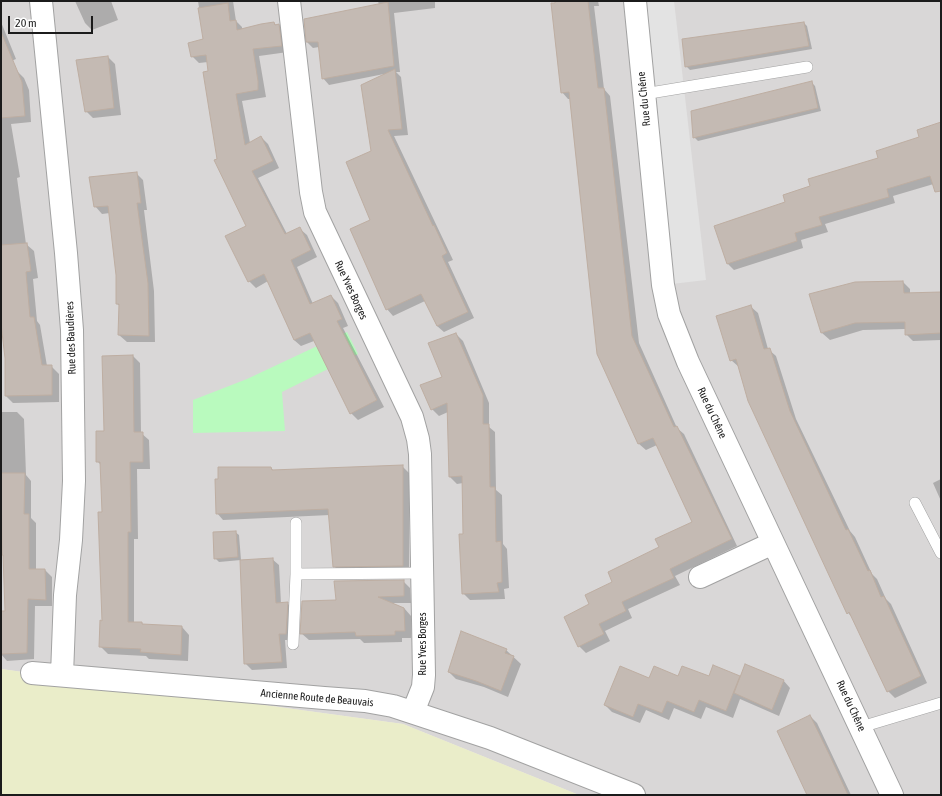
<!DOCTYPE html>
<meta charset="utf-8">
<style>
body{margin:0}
#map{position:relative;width:942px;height:796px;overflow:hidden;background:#ede8df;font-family:"Asap Condensed",sans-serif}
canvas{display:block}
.frame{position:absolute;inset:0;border:2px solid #1b1b1b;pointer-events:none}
.scale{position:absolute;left:8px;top:16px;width:85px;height:18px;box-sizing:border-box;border:2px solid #1b1b1b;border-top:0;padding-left:5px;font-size:12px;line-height:14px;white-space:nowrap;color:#1b1b1b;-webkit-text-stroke:3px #fff;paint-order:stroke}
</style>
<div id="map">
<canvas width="942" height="796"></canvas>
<div class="frame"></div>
<div class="scale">20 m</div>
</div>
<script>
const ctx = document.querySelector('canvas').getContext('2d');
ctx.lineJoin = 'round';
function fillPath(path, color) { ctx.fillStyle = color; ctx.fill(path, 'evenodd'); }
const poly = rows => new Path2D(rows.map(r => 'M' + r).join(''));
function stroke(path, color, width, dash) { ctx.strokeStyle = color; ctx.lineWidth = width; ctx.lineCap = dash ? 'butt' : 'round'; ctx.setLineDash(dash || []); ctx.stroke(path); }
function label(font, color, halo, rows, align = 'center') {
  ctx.font = font + ' "Asap Condensed",sans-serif'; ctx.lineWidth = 3; ctx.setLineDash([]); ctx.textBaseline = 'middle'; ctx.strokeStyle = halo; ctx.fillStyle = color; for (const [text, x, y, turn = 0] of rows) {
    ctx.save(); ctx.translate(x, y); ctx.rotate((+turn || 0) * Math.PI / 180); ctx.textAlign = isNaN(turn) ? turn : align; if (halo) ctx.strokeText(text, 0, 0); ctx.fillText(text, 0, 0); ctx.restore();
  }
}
const residential = poly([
 [1,1,941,1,941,795,579,795,403,724,1,669]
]);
const farmland = poly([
 [1,669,403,724,579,795,1,795]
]);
const park = poly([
 [347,332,358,354,282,392,285,431,193,433,193,400,247,379]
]);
const parking = poly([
 [635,1,674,1,706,280,663,285]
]);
const shadow = poly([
 [75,1,111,1,118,20,92,30,85,23],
 [198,1,233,1,236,21,242,27,242,30,274,23,276,25,279,25,286,32,288,52,259,56,266,97,242,101,250,143,261,137,268,144,279,168,258,178,287,234,300,229,307,235,317,257,297,267,313,304,331,296,338,303,348,326,343,328,384,407,358,420,351,413,314,341,301,346,294,340,268,281,256,288,249,281,247,226,218,159,208,62,199,63,192,56,204,40],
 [378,1,435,1,435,8,394,13,400,72,396,72,401,77,408,135,394,136,453,260,448,262,474,318,444,332,437,326,425,301,393,316,387,309,372,221,372,152,384,74,329,85,323,78,319,47,313,48,307,42,379,5],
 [556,1,598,1,599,6,594,6,604,89,610,96,639,343,677,428,684,434,737,546,675,576,680,585,628,609,632,618,605,631,610,641,586,653,579,646,591,604,614,582,694,522,657,445,646,450,639,444,598,354,570,99,568,99,562,92],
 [1,22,16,59,1,65],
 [804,23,807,26,812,49,690,70,686,66],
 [108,57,115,64,121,115,93,118,86,111],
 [17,71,24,78,29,90,31,122,11,124,20,177,17,178,26,244,34,251,38,278,33,279,37,321,40,325,47,366,51,366,59,374,59,402,13,403,6,396,6,358,1,315,1,73],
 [811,82,815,86,821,111,698,141,694,137],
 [941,124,941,173,937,183,893,196,895,203,825,224,828,232,801,240,803,248,734,270,728,264,786,202,812,187,879,159,920,138],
 [136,173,143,180,147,210,144,210,154,291,155,342,127,342,119,335,120,306,117,304,117,275,110,213,102,214,95,206],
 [903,282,910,289,910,294,941,293,941,340,913,341,906,334,906,329,863,330,830,340,822,333],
 [750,306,758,313,768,349,776,356,796,419,850,531,855,537,872,574,877,579,886,599,891,604,927,683,895,698,888,691,854,619,848,613,739,367,731,360],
 [456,334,463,341,489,403,489,427,495,432,496,490,502,495,503,544,507,549,509,588,504,589,505,599,470,600,463,593,464,535,463,483,457,484,450,477,448,412,439,416,432,409],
 [133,356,140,363,141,433,149,440,150,469,137,469,138,539,134,539,134,623,142,623,144,626,182,627,189,635,188,661,149,659,146,656,108,654,100,646,103,622,103,513,101,465,97,461,106,432],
 [1,412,17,412,24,419,26,475,31,481,31,518,36,523,36,570,45,570,52,577,52,606,35,606,34,659,7,661,1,654,1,612,6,612,3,519,1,517],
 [402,466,409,473,409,572,341,573,334,566,330,515,223,520,217,513,271,468,274,471],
 [941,479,941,501,933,483],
 [235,532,239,535,241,560,219,562,215,558],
 [272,559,279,565,281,604,287,603,294,610,292,640,285,640,287,668,252,670,245,663],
 [403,581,410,588,411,603,391,603,404,608,411,616,411,638,402,638,402,642,364,643,360,639,309,640,301,633,337,600],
 [506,650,521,664,508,697,484,687,456,679,449,672],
 [678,677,739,677,741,678,783,680,790,688,779,716,740,699,733,718,706,707,701,719,674,708,669,720,646,710,640,723,612,712,605,705,649,679],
 [810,716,817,723,851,795,808,795]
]);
const building = poly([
 [555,1,588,1,598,88,604,88,632,336,674,427,677,426,732,539,670,569,674,578,622,602,626,611,599,624,604,634,578,647,564,617,589,604,585,595,612,582,608,572,659,547,655,539,692,522,653,438,638,444,597,354,569,92,561,93,551,3,555,3,555,1],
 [388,2,394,66,322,79,318,42,306,42,304,19,388,2],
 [228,3,230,21,236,20,237,30,261,24,274,22,275,25,279,24,282,46,253,49,258,81,258,90,236,94,245,145,261,136,273,161,252,171,285,234,300,227,311,250,291,260,310,304,331,295,342,319,337,321,377,400,350,414,310,333,294,340,264,274,248,282,225,236,246,226,214,160,217,159,203,72,208,71,206,55,191,57,188,43,203,39,198,8,228,3],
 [804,22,809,46,685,67,682,39,804,22],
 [1,32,22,82,25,116,1,118,1,32],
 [108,56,114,108,85,112,76,60,108,56],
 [395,69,402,129,388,130,433,226,434,225,447,253,442,256,468,312,437,326,421,294,386,310,350,229,370,220,346,162,371,151,361,85,395,69],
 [812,81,818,108,693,138,691,111,812,81],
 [941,122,941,191,935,192,930,176,887,189,889,197,819,217,822,225,795,233,797,241,727,264,714,226,785,202,783,195,810,186,808,179,878,158,876,151,919,137,917,130,941,122],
 [137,172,141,203,137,203,148,283,149,336,118,335,119,304,116,304,116,275,108,206,94,207,89,177,137,172],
 [27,243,31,271,26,272,30,317,34,317,42,365,52,365,52,395,5,396,5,358,1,324,1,245,27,243],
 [903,281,904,293,941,292,941,333,905,335,905,322,855,323,821,333,809,294,855,282,903,281],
 [751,305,764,349,770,348,790,411,846,530,848,529,868,571,870,570,881,597,884,596,921,676,887,692,849,612,847,614,748,401,736,359,730,361,716,316,751,305],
 [456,333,483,395,483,424,489,424,490,487,495,487,496,542,501,541,502,582,497,583,499,592,462,594,459,534,463,534,462,476,449,477,447,403,431,410,420,385,442,377,428,343,456,333],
 [133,355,134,432,143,432,143,462,130,462,131,532,128,532,128,622,142,622,142,624,182,626,181,655,140,652,141,649,99,647,100,620,102,621,98,512,102,512,100,462,96,462,96,431,104,431,102,356,133,355],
 [403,465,403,566,333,567,328,509,216,514,215,479,218,479,218,467,271,467,272,470,403,465],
 [1,473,25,473,24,514,29,514,29,569,45,569,46,600,28,599,27,653,1,654,1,611,5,611,3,555,2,555,1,473],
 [236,531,238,557,214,559,213,532,236,531],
 [273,558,276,603,288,602,286,634,279,634,282,662,244,664,240,560,273,558],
 [404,580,404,596,378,597,404,608,405,631,395,631,395,635,356,636,355,632,300,634,302,601,336,600,334,581,404,580],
 [461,631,507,649,505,653,514,656,501,691,476,681,448,672,461,631],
 [745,664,784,680,772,710,734,693,745,664],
 [713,665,740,676,726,711,699,700,694,712,667,701,662,713,638,704,633,717,604,705,620,666,649,678,654,666,678,676,682,666,709,676,713,665],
 [810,715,830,756,848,795,807,795,777,731,810,715]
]);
const lane = poly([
 [644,94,807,67],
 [915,503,941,553],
 [296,574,422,573],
 [293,644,296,574,296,523],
 [861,727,941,703]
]);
const street = poly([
 [41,1,66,253,72,330,74,481,71,540,65,595,62,675],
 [289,1,311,192,315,212,412,417,418,439,420,454,424,675,423,687,413,712],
 [635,1,663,285,669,314,688,362,892,795],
 [700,577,773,543],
 [32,673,324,698,365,701,393,706,490,738,634,795]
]);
const streetNames = [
 ["Rue du Chêne",644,99,-96],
 ["Rue Yves Borges",351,290,65],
 ["Rue des Baudières",71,338,-92],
 ["Rue du Chêne",712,413,65],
 ["Rue Yves Borges",423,644,-90],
 ["Ancienne Route de Beauvais",317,698,5],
 ["Rue du Chêne",851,706,65]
];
fillPath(residential, '#d9d7d7');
fillPath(farmland, '#eaedc9');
fillPath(park, '#b9fabe');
fillPath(parking, '#e3e3e3');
fillPath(shadow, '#0003');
fillPath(building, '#c4bab3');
stroke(building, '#beaea2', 1);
stroke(lane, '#a2a2a2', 12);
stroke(street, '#a2a2a2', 24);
stroke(lane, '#fff', 11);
stroke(street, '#fff', 22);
label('11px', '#1b1b1b', '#fff', streetNames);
</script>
